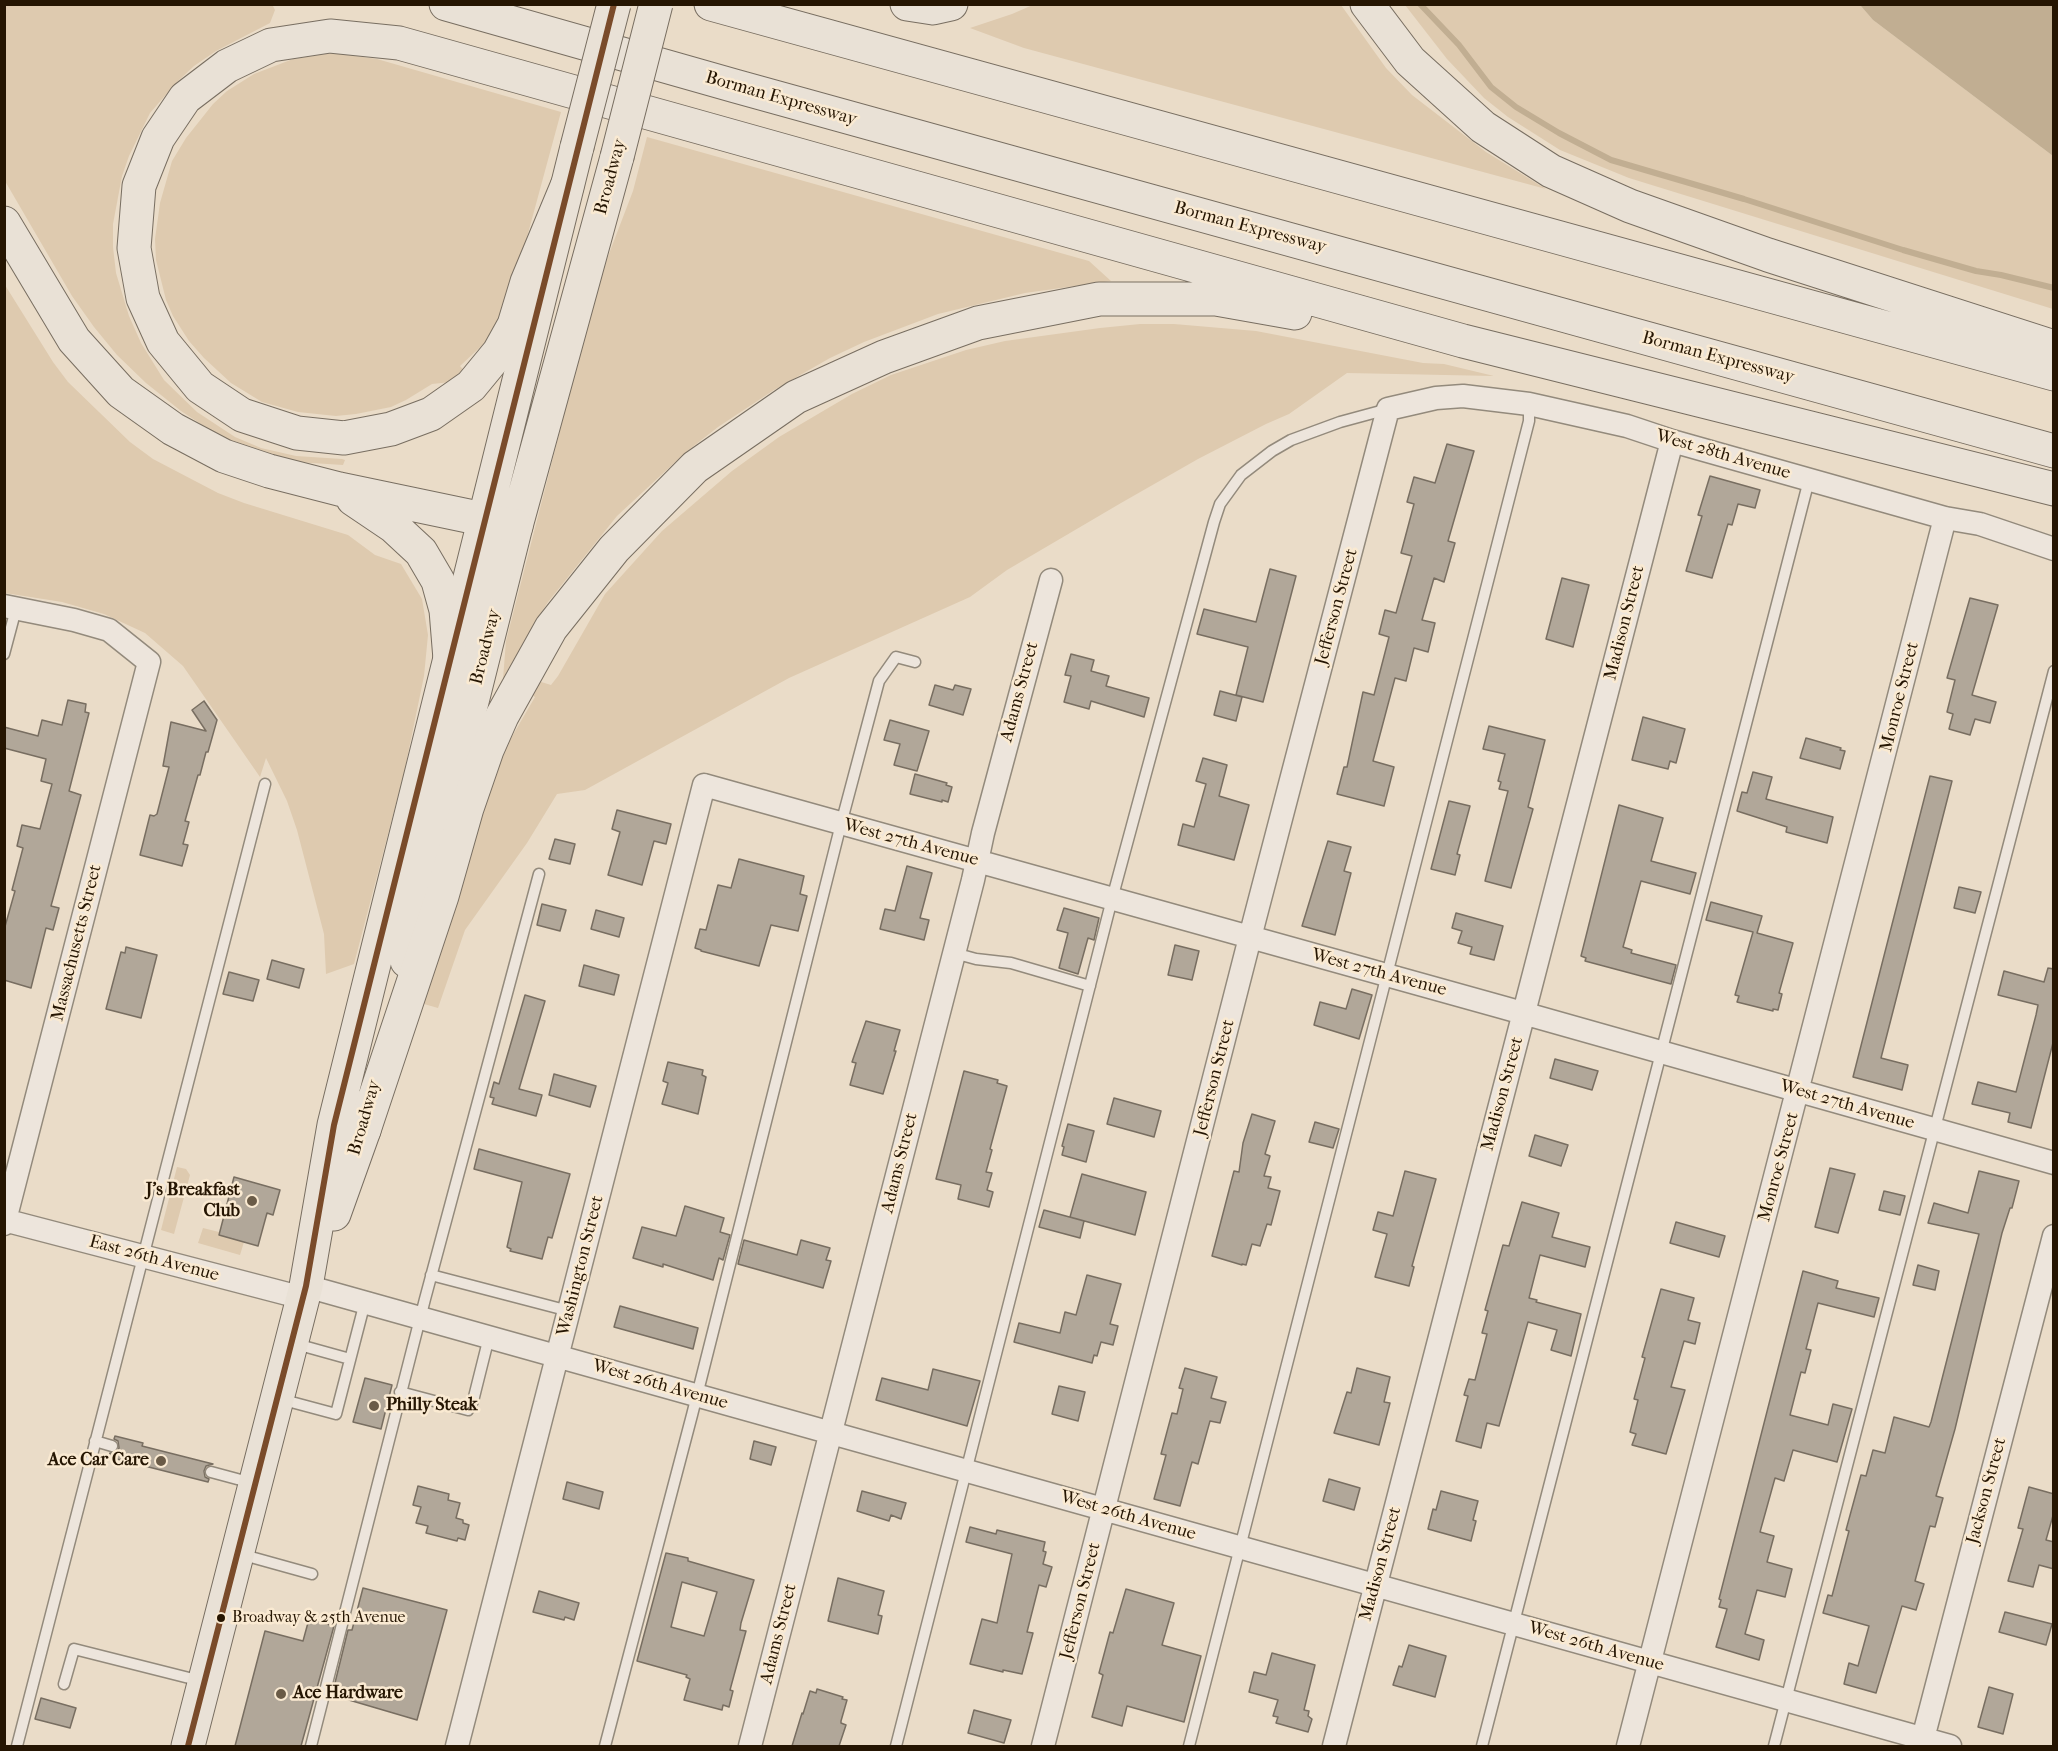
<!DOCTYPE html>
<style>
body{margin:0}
#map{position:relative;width:2058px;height:1751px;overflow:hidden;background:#eadcc8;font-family:"IM FELL French Canon",serif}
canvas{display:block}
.frame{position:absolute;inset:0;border:6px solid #251502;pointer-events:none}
</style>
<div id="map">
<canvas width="2058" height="1751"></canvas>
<div class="frame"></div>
</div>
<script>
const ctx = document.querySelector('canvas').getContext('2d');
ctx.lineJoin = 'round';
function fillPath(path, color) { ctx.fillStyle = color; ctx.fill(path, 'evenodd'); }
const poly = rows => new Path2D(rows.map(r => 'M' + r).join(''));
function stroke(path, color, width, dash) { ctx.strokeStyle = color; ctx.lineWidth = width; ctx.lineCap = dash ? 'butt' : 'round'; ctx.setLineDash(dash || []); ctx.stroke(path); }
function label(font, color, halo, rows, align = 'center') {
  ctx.font = font + ' "IM FELL French Canon",serif'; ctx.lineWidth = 5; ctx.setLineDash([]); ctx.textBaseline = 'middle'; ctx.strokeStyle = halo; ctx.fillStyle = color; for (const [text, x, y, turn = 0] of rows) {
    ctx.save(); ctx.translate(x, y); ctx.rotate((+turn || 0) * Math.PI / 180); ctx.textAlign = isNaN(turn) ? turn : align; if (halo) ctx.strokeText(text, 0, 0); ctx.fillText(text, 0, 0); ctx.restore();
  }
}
const green = poly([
 [272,4,275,10,270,23,216,51,194,66,177,82,150,113,129,156,122,176,113,224,113,247,116,273,129,316,141,343,164,380,197,412,235,437,261,448,296,456,342,459,345,460,343,465,296,462,240,445,213,432,181,411,146,383,117,355,94,327,72,296,5,181,4,5],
 [1035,4,1341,5,1386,68,1412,95,1486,152,1546,189,1024,48,970,28,1012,14],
 [1405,5,1860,5,1873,20,2053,156,2053,309,1629,178,1560,150,1508,117,1484,98,1447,59],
 [333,53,377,59,561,112,511,296,489,339,460,366,467,374,451,382,432,384,406,400,391,407,356,414,336,416,298,412,262,402,231,383,204,358,189,341,173,316,166,300,156,260,155,239,160,203,172,161,186,138,213,104,227,91,254,74,293,59],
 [647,137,1089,261,1111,281,1025,293,938,314,864,342,830,358,774,390,718,427,686,452,617,516,548,602,535,622,509,683,503,679,506,641,594,298,602,272,633,191],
 [5,285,53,362,68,382,130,442,153,459,218,493,244,503,348,535,375,555,401,564,422,599,428,635,424,676,404,773,354,964,326,974,324,934,297,830,287,801,266,758,260,777,183,666,145,633,104,614,62,602,5,593],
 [1140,324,1174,324,1256,331,1423,363,1444,364,1494,376,1347,373,1289,414,1266,424,1198,459,1121,503,1007,570,970,597,789,678,585,790,557,794,527,843,465,930,438,1008,424,1004,482,804,507,745,535,697,527,692,538,681,551,685,558,676,605,594,662,531,732,471,779,437,852,394,891,375,966,350,1005,341,1100,328],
 [177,1167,186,1169,190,1175,174,1234,161,1230],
 [203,1228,219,1232,219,1235,244,1242,240,1255,198,1243]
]);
const water = poly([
 [1860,5,2053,5,2053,156,1873,20]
]);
const stream = poly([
 [1420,4,1459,45,1491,87,1516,107,1559,133,1611,160,1744,199,1903,250,1976,271,2001,275,2054,288]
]);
const building = poly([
 [1447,444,1474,451,1448,541,1455,543,1444,582,1434,578,1422,620,1435,623,1428,652,1414,648,1406,681,1395,678,1373,761,1394,767,1384,806,1337,794,1344,767,1347,767,1363,692,1374,695,1389,637,1379,634,1385,610,1396,613,1412,556,1401,553,1414,504,1407,502,1414,477,1435,483,1447,444],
 [1710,476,1760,490,1755,508,1738,504,1732,525,1728,524,1712,578,1686,571,1702,516,1698,515,1710,476],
 [1270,569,1296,576,1263,702,1236,695,1248,647,1197,634,1204,609,1256,622,1270,569],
 [1562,578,1589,585,1573,647,1546,639,1562,578],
 [1970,598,1998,605,1972,695,1996,702,1990,723,1975,719,1970,735,1949,729,1953,714,1947,712,1955,680,1947,678,1970,598],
 [1071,654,1094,660,1091,671,1109,676,1106,686,1149,698,1144,717,1091,701,1089,709,1064,702,1071,676,1065,675,1071,654],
 [935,685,953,690,955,685,971,689,963,715,929,705,935,685],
 [1220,691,1242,697,1236,721,1214,715,1220,691],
 [68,700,86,704,85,712,89,713,69,791,81,795,51,906,59,908,53,930,46,928,31,988,4,980,4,930,15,891,12,890,23,848,17,846,22,825,40,829,52,784,41,781,46,759,4,748,4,727,38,736,42,720,62,725,68,700],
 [204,701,217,720,208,752,206,752,200,775,198,775,185,821,189,822,183,844,188,845,182,866,140,855,150,815,154,816,157,814,169,767,163,766,171,722,206,731,192,710,204,701],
 [1643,717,1685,729,1676,763,1670,761,1668,769,1632,760,1643,717],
 [890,720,929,731,917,771,894,765,900,744,884,740,890,720],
 [1489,726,1545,740,1528,807,1533,809,1511,888,1485,881,1508,791,1499,789,1501,782,1498,781,1505,754,1483,749,1489,726],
 [1806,738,1841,748,1840,750,1845,751,1840,769,1800,758,1806,738],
 [1203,758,1227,765,1219,796,1249,805,1234,860,1178,845,1183,824,1194,827,1206,784,1196,781,1203,758],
 [1753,772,1772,777,1766,799,1833,817,1827,843,1786,832,1787,827,1737,811,1742,792,1747,793,1753,772],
 [915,774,947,783,946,785,952,787,948,802,942,800,942,802,910,794,915,774],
 [1930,776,1952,781,1881,1058,1908,1065,1902,1090,1853,1077,1930,776],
 [1449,801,1470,806,1457,854,1460,855,1455,875,1431,869,1449,801],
 [1619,805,1663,818,1651,861,1696,873,1690,894,1641,881,1623,947,1632,950,1631,953,1676,965,1671,984,1585,961,1586,958,1581,956,1619,805],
 [617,810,671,824,666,844,654,841,642,885,608,875,620,832,612,829,617,810],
 [555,839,575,844,570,864,549,859,555,839],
 [1328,841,1351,847,1344,871,1351,873,1335,935,1302,926,1328,841],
 [739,859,804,876,800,894,807,896,798,931,771,925,759,966,701,951,701,950,695,948,700,929,706,930,718,885,731,888,739,859],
 [907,866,932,873,920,918,929,920,924,940,880,929,885,909,895,911,907,866],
 [1959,887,1981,892,1975,913,1954,908,1959,887],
 [1711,902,1762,916,1757,933,1793,943,1779,993,1782,994,1778,1010,1773,1009,1773,1011,1737,1002,1739,996,1735,995,1753,932,1706,920,1711,902],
 [542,904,566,910,560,931,537,925,542,904],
 [1064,908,1099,918,1094,940,1088,938,1078,974,1059,968,1068,933,1057,930,1064,908],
 [596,910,624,918,619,937,591,929,596,910],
 [1456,913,1503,926,1494,960,1470,954,1472,947,1458,943,1462,931,1452,928,1456,913],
 [1175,945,1199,951,1192,980,1168,975,1175,945],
 [126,947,157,955,141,1018,106,1009,121,952,125,953,126,947],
 [272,960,304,969,299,988,267,979,272,960],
 [584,965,619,975,614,995,579,986,584,965],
 [2048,968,2054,969,2054,1039,2031,1128,2008,1122,2010,1113,1972,1104,1978,1082,2016,1092,2036,1015,2038,1005,1998,995,2004,971,2044,982,2048,968],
 [229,972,259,980,253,1001,223,994,229,972],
 [1352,989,1372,995,1359,1039,1314,1025,1320,1002,1346,1009,1352,989],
 [525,995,545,1001,519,1089,542,1095,536,1116,492,1104,494,1098,490,1097,494,1082,499,1084,525,995],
 [866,1021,900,1030,894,1051,896,1051,883,1094,850,1085,856,1063,852,1062,866,1021],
 [1555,1059,1598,1071,1592,1090,1550,1078,1555,1059],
 [668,1062,703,1070,702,1075,706,1077,698,1114,662,1104,668,1083,663,1081,668,1062],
 [964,1071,998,1080,997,1083,1007,1086,990,1149,992,1150,986,1172,992,1173,987,1190,993,1192,989,1207,958,1199,961,1185,936,1179,964,1071],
 [554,1074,596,1086,590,1107,549,1095,554,1074],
 [1114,1098,1161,1111,1154,1137,1107,1124,1114,1098],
 [1252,1114,1275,1121,1265,1154,1270,1156,1264,1176,1271,1177,1268,1188,1280,1191,1271,1225,1267,1224,1260,1246,1252,1244,1246,1265,1242,1264,1242,1265,1212,1256,1234,1171,1239,1172,1243,1143,1252,1114],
 [1315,1122,1339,1129,1333,1148,1309,1142,1315,1122],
 [1068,1124,1094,1131,1086,1162,1062,1155,1064,1147,1062,1146,1068,1124],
 [1535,1135,1568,1145,1561,1166,1529,1156,1535,1135],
 [479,1149,570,1174,552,1238,548,1237,542,1259,510,1251,511,1249,507,1247,522,1182,474,1169,479,1149],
 [1830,1168,1855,1174,1838,1233,1815,1227,1830,1168],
 [1405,1171,1436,1179,1412,1266,1414,1267,1409,1286,1375,1277,1387,1234,1373,1230,1378,1212,1393,1216,1405,1171],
 [1979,1171,2019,1181,2012,1208,2010,1208,2002,1233,1955,1429,1936,1496,1943,1498,1935,1527,1930,1526,1915,1581,1924,1584,1916,1610,1902,1606,1876,1693,1844,1684,1849,1663,1858,1666,1869,1626,1823,1613,1828,1595,1832,1596,1849,1531,1846,1530,1861,1475,1866,1476,1873,1450,1885,1453,1894,1417,1929,1427,1931,1422,1979,1234,1928,1223,1934,1203,1968,1213,1979,1171],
 [1082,1174,1146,1192,1135,1235,1070,1217,1082,1174],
 [234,1177,280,1190,273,1215,267,1213,258,1246,219,1235,234,1177],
 [1884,1191,1905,1196,1900,1215,1879,1210,1884,1191],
 [1522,1202,1559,1213,1552,1237,1590,1247,1585,1267,1540,1255,1529,1298,1537,1300,1536,1302,1581,1314,1571,1356,1551,1350,1557,1330,1528,1322,1499,1426,1487,1423,1481,1448,1456,1441,1468,1396,1464,1395,1469,1379,1475,1380,1487,1334,1482,1333,1488,1311,1485,1310,1503,1245,1509,1246,1522,1202],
 [685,1206,724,1218,720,1232,730,1235,723,1260,719,1258,713,1280,663,1264,663,1267,633,1258,642,1227,676,1236,685,1206],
 [1044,1210,1084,1221,1080,1238,1039,1227,1044,1210],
 [1676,1222,1725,1236,1719,1257,1670,1243,1676,1222],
 [744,1240,797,1255,801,1240,830,1248,826,1260,831,1261,823,1288,738,1264,744,1240],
 [1918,1265,1939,1271,1935,1290,1913,1285,1918,1265],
 [1803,1271,1838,1281,1836,1288,1879,1298,1874,1317,1818,1303,1806,1349,1811,1350,1805,1373,1801,1372,1790,1415,1828,1425,1833,1404,1852,1409,1837,1462,1793,1450,1784,1481,1775,1478,1760,1532,1774,1536,1767,1562,1792,1569,1785,1597,1757,1590,1745,1634,1764,1640,1759,1660,1716,1647,1727,1609,1719,1607,1721,1600,1719,1599,1803,1271],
 [1087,1275,1121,1284,1110,1324,1118,1326,1113,1345,1101,1342,1097,1356,1094,1355,1092,1363,1014,1342,1019,1323,1060,1333,1065,1312,1076,1315,1087,1275],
 [1661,1289,1694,1298,1688,1320,1700,1323,1695,1344,1684,1341,1671,1387,1685,1390,1666,1454,1632,1445,1636,1434,1630,1432,1638,1400,1634,1399,1645,1358,1642,1357,1661,1289],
 [620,1306,698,1328,693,1349,614,1327,620,1306],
 [1185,1368,1217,1377,1211,1398,1226,1402,1220,1423,1210,1421,1198,1464,1192,1462,1180,1506,1154,1499,1166,1455,1161,1454,1172,1413,1177,1414,1183,1389,1179,1388,1185,1368],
 [1357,1368,1390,1377,1384,1402,1390,1403,1379,1445,1334,1433,1347,1392,1351,1393,1357,1368],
 [933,1369,980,1381,967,1426,876,1400,882,1378,928,1390,933,1369],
 [365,1378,392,1385,381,1429,353,1422,365,1378],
 [1059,1386,1085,1392,1078,1421,1052,1414,1059,1386],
 [115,1436,143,1443,142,1446,213,1464,206,1466,204,1471,205,1477,209,1479,208,1482,109,1457,110,1453,117,1452,119,1448,118,1441,114,1439,115,1436],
 [754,1441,776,1447,771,1465,750,1459,754,1441],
 [1329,1479,1360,1488,1354,1510,1323,1501,1329,1479],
 [567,1482,603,1492,599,1509,563,1499,567,1482],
 [418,1486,449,1494,448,1500,460,1503,456,1518,463,1520,463,1523,469,1525,465,1540,458,1538,457,1541,426,1533,428,1526,416,1523,421,1507,413,1505,418,1486],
 [2029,1487,2054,1494,2054,1512,2046,1540,2054,1542,2054,1569,2039,1565,2033,1587,2008,1581,2023,1529,2018,1528,2029,1487],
 [862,1491,906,1503,901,1519,891,1515,889,1521,857,1511,862,1491],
 [1441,1491,1478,1501,1473,1520,1476,1521,1471,1541,1428,1529,1433,1509,1436,1510,1441,1491],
 [970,1527,996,1534,997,1530,1045,1542,1043,1551,1046,1552,1043,1564,1052,1567,1046,1587,1039,1585,1027,1632,1033,1633,1022,1674,1003,1670,1003,1672,970,1664,982,1619,997,1623,1012,1554,966,1542,970,1527],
 [666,1553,688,1558,688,1561,754,1580,741,1623,740,1630,746,1631,730,1690,733,1691,729,1707,723,1705,722,1710,684,1700,690,1679,686,1677,687,1675,637,1661,666,1553],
 [682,1582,717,1592,704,1636,671,1627,682,1582],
 [838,1578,884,1591,878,1615,882,1616,878,1634,828,1621,838,1578],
 [363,1588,447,1610,417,1720,332,1695,348,1630,352,1630,363,1588],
 [1126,1589,1174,1603,1162,1645,1201,1656,1184,1722,1127,1706,1122,1726,1092,1717,1103,1675,1099,1673,1110,1632,1113,1633,1126,1589],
 [539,1591,579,1603,574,1620,565,1617,564,1620,533,1612,539,1591],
 [2005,1612,2052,1624,2046,1645,1999,1632,2005,1612],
 [309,1619,334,1626,301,1746,235,1746,265,1631,303,1641,309,1619],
 [1409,1645,1446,1656,1435,1697,1393,1685,1399,1666,1402,1667,1409,1645],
 [1272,1653,1315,1665,1304,1710,1309,1711,1308,1716,1312,1719,1308,1732,1276,1723,1278,1717,1273,1716,1278,1700,1249,1692,1254,1672,1266,1675,1272,1653],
 [1989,1687,2013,1694,2003,1734,1978,1727,1989,1687],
 [817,1689,843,1697,842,1699,847,1700,841,1721,841,1723,846,1725,839,1746,792,1746,802,1713,803,1714,810,1691,816,1693,817,1689],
 [41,1698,76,1708,70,1728,35,1719,41,1698],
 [974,1710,1011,1720,1004,1743,968,1733,974,1710]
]);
const service = poly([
 [4,654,16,609],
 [954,953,976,959,1011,963,1090,986],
 [431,1275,569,1311],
 [296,1344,350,1359],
 [400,1392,468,1410,473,1401,489,1337],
 [280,1399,336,1414,365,1302],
 [95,1441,112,1446],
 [211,1472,252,1483],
 [240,1554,312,1574],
 [64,1684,74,1649,201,1681],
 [17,1746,265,784],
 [311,1746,425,1299,539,874],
 [605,1746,692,1415,841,824,879,681,896,657,915,662],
 [896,1746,1112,899,1214,522,1220,504,1241,475,1272,451,1291,440,1340,422,1388,409],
 [1189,1746,1529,421,1529,404],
 [1482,1746,1809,480],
 [1774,1746,2054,671]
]);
const minor = poly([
 [4,606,74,620,109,630,149,662,4,1224],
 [4,1220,303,1298],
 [306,1286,1950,1746],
 [457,1746,704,785,1505,1008,2054,1163],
 [750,1746,973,880,983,833,1051,580],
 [1043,1746,1255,918,1388,409,1436,398,1463,396,1529,404,1627,426,1672,441,1945,518,1980,524,2054,549],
 [1334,1746,1672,441],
 [1628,1746,1945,518],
 [1921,1746,2054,1236]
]);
const primary = poly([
 [407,961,516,526,617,157],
 [334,1214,364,1130,370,1104],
 [188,1746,306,1286,334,1125,577,147]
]);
const motorway = poly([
 [446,4,735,86,2054,451],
 [711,4,2054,374],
 [907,4,933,8,951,4],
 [1367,4,1410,61,1483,127,1551,171,1630,206,1768,255,2054,347],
 [567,186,527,282,514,325,499,352,471,386,431,414,391,429,344,438,297,433,242,415,200,387,163,342,143,298,134,248,139,186,158,138,185,98,227,66,271,45,330,36,399,43,1463,341,2054,489],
 [4,223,74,340,121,392,173,429,224,456,269,471,339,489,516,526],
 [353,499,393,526,421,552,438,581,446,610,450,659],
 [364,1130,442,896,467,808,487,750,502,716,551,628,614,549,695,467,796,397,884,357,978,323,1099,299,1216,299,1295,313]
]);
const primaryBridge = poly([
 [577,147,614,4],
 [617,157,656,4]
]);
const bus1 = poly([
 [188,1746,306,1286,334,1125,614,4]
]);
const markers = [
 [252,1201,6,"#6a5b47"],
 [374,1406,6,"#6a5b47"],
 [161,1461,6,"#6a5b47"],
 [221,1618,5,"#251502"],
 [281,1694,6,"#6a5b47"]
];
const busNames = [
 ["Broadway & 25th Avenue",232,1618]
];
const streetNames = [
 ["Borman Expressway",781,99,16],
 ["Broadway",611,177,-75],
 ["Borman Expressway",1250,228,15],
 ["Borman Expressway",1718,358,15],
 ["West 28th Avenue",1723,455,16],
 ["Jefferson Street",1337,607,-75],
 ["Madison Street",1625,623,-76],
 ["Broadway",486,647,-76],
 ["Adams Street",1020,692,-75],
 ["Monroe Street",1900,697,-76],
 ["West 27th Avenue",911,843,15],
 ["Massachusetts Street",77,943,-76],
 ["West 27th Avenue",1379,973,15],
 ["Jefferson Street",1215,1078,-76],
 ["Madison Street",1503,1094,-75],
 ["West 27th Avenue",1847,1105,16],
 ["Broadway",365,1118,-74],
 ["Adams Street",900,1163,-76],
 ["Monroe Street",1779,1167,-75],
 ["East 26th Avenue",154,1259,15],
 ["Washington Street",581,1266,-76],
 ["West 26th Avenue",660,1385,16],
 ["Jackson Street",1987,1491,-75],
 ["West 26th Avenue",1128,1516,16],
 ["Madison Street",1381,1564,-75],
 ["Jefferson Street",1081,1601,-76],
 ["Adams Street",779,1634,-76],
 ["West 26th Avenue",1596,1647,16]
];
const poiNames = [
 ["J's Breakfast",240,1191],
 ["Club",240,1212],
 ["Philly Steak",386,1406,"left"],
 ["Ace Car Care",149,1461],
 ["Ace Hardware",293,1694,"left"]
];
fillPath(green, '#decaaf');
fillPath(water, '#c1ae92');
stroke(stream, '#c1ae92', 6);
fillPath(building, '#b1a799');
stroke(building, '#786e61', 1.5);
stroke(service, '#938a7c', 13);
stroke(minor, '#938a7c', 25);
stroke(primary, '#786e61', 35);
stroke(motorway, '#786e61', 35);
stroke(service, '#ede5dc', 10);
stroke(minor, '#ede5dc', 22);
stroke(primary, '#e9e1d6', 33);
stroke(motorway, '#e9e1d6', 33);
stroke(primaryBridge, '#786e61', 35, []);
stroke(primaryBridge, '#e9e1d6', 33);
stroke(bus1, '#7a4b2a', 6);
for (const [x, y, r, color] of markers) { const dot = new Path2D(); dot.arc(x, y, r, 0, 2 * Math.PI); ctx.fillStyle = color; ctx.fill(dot); stroke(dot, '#faead2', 2); }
label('16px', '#251502', '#faead2', busNames, 'left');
label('18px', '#251502', '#faead2', streetNames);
label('bold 18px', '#251502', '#faead2', poiNames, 'right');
</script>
